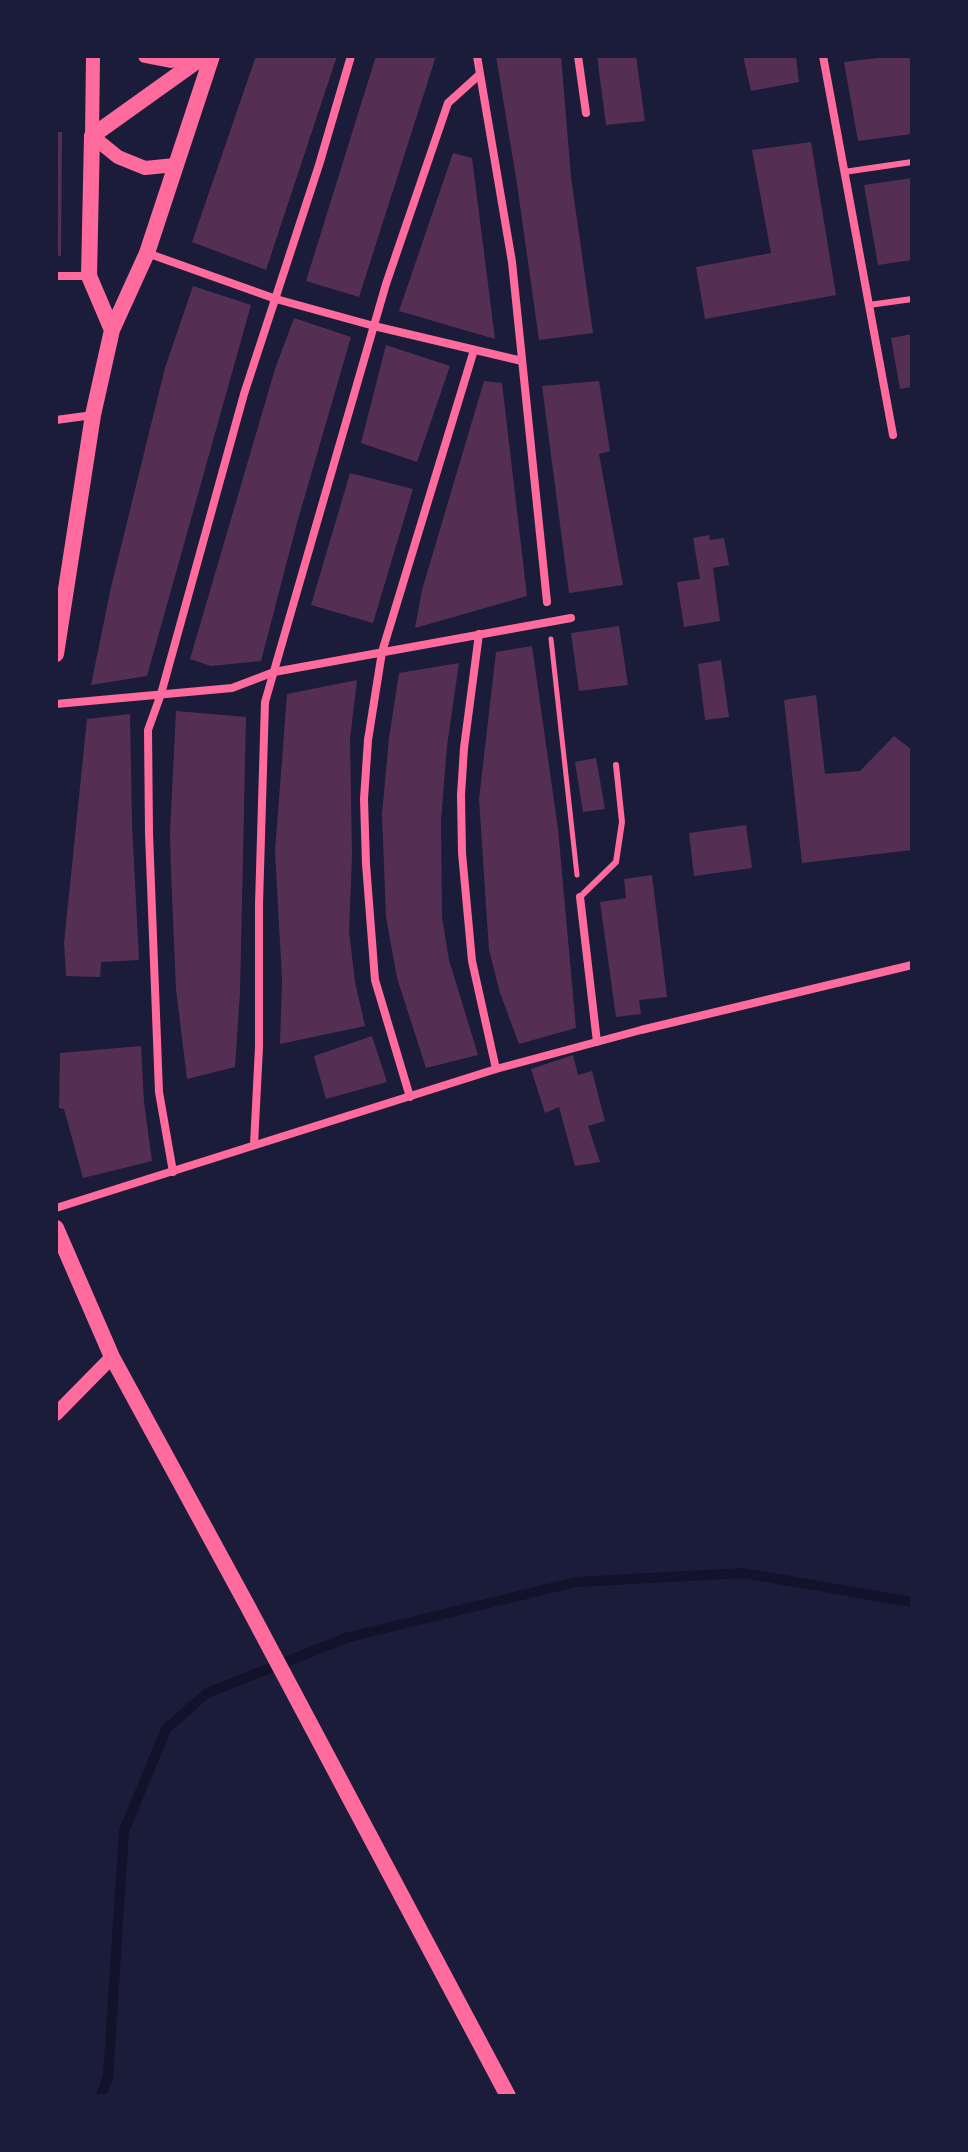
<!DOCTYPE html>
<style>
body{margin:0}
#map{position:relative;width:968px;height:2152px;overflow:hidden;background:#1b1b3a;font-family:Jost,sans-serif}
canvas{display:block}
.frame{position:absolute;inset:0;border:58px solid #1b1b3a;pointer-events:none}
</style>
<div id="map">
<canvas width="968" height="2152"></canvas>
<div class="frame"></div>
</div>
<script>
const ctx = document.querySelector('canvas').getContext('2d');
ctx.lineJoin = 'round';
const poly = rows => new Path2D(rows.map(r => 'M' + r).join(''));
function stroke(path, color, width, dash) { ctx.strokeStyle = color; ctx.lineWidth = width; ctx.lineCap = dash ? 'butt' : 'round'; ctx.setLineDash(dash || []); ctx.stroke(path); }
function fillPath(path, color) { ctx.fillStyle = color; ctx.fill(path, 'evenodd'); }
const stream = poly([
 [101,2096,108,2077,124,1831,166,1729,207,1693,349,1637,576,1582,743,1573,912,1602]
]);
const building = poly([
 [256,56,337,56,266,270,192,242],
 [376,56,436,56,359,297,306,281],
 [496,56,561,56,571,177,593,333,539,340,517,184],
 [597,56,636,56,645,121,606,125],
 [743,56,796,56,799,82,751,91],
 [894,56,912,56,912,134,858,141,844,62],
 [56,132,62,132,61,256,56,255],
 [811,142,836,295,705,319,696,267,771,253,752,150],
 [453,153,472,158,495,339,399,311],
 [912,178,912,260,878,265,864,185],
 [193,286,251,305,147,676,91,685,111,587,165,368],
 [294,318,351,337,297,523,261,661,211,666,190,659,275,369],
 [912,334,912,387,900,389,891,338],
 [386,345,450,366,417,462,361,443],
 [484,381,502,383,527,596,415,628,422,590],
 [599,381,610,451,599,454,623,585,569,593,542,386],
 [350,473,413,489,373,623,311,605],
 [709,535,710,540,724,538,729,565,713,568,720,621,684,627,677,582,700,579,693,538],
 [619,626,628,685,579,691,571,633],
 [532,646,558,829,576,1028,519,1044,500,993,489,950,479,799,496,652],
 [721,660,729,717,705,720,698,664],
 [459,663,447,746,441,821,442,917,449,960,478,1055,426,1068,397,978,386,917,382,814,389,738,399,673],
 [357,680,350,739,352,856,349,931,355,982,365,1026,280,1044,282,979,275,852,287,694],
 [816,695,825,774,860,771,894,736,912,750,912,850,802,863,784,700],
 [176,711,246,717,240,992,235,1067,187,1079,176,989,171,871,170,833],
 [130,714,132,823,139,960,101,962,100,977,66,976,64,943,87,719],
 [596,758,605,809,583,812,575,762],
 [746,825,752,868,694,876,689,833],
 [652,875,667,997,639,1000,641,1014,616,1017,600,902,626,898,624,879],
 [372,1036,387,1082,326,1099,314,1056],
 [141,1046,144,1102,152,1161,83,1178,64,1109,59,1108,60,1053],
 [573,1055,578,1075,592,1071,605,1121,588,1126,600,1162,575,1166,559,1107,545,1113,531,1069]
]);
const path = poly([
 [551,639,577,875]
]);
const service = poly([
 [844,172,912,162],
 [869,305,912,299],
 [580,897,616,862,622,822,616,765]
]);
const minor = poly([
 [477,56,512,262,547,602],
 [578,56,586,113],
 [823,56,893,435],
 [147,253,276,299,374,326,522,361],
 [56,276,88,276],
 [56,420,93,415],
 [479,634,464,748,461,795,462,853,472,961,496,1069],
 [56,704,232,688,274,672,571,618],
 [580,897,597,1042],
 [410,1097,375,980,366,864,364,799,368,740,382,652,474,350],
 [254,1145,259,1047,259,904,265,702,386,284,448,103,479,75],
 [173,1172,159,1092,149,833,148,730,161,694,244,394,319,165,351,56],
 [56,1208,496,1069,641,1030,912,965]
]);
const tertiary = poly([
 [93,56,92,136,118,157,145,168,175,165],
 [145,56,171,61,190,56],
 [56,1414,112,1357]
]);
const secondary = poly([
 [112,330,89,276,92,136,204,56],
 [56,654,93,415,112,330,147,253,212,56],
 [56,1228,112,1357,247,1605,508,2096]
]);
stroke(stream, '#12122b', 10);
fillPath(building, '#542f53');
stroke(path, '#ff6b9d', 5);
stroke(service, '#ff6b9d', 6);
stroke(minor, '#ff6b9d', 8);
stroke(tertiary, '#ff6b9d', 14);
stroke(secondary, '#ff6b9d', 16);
</script>
